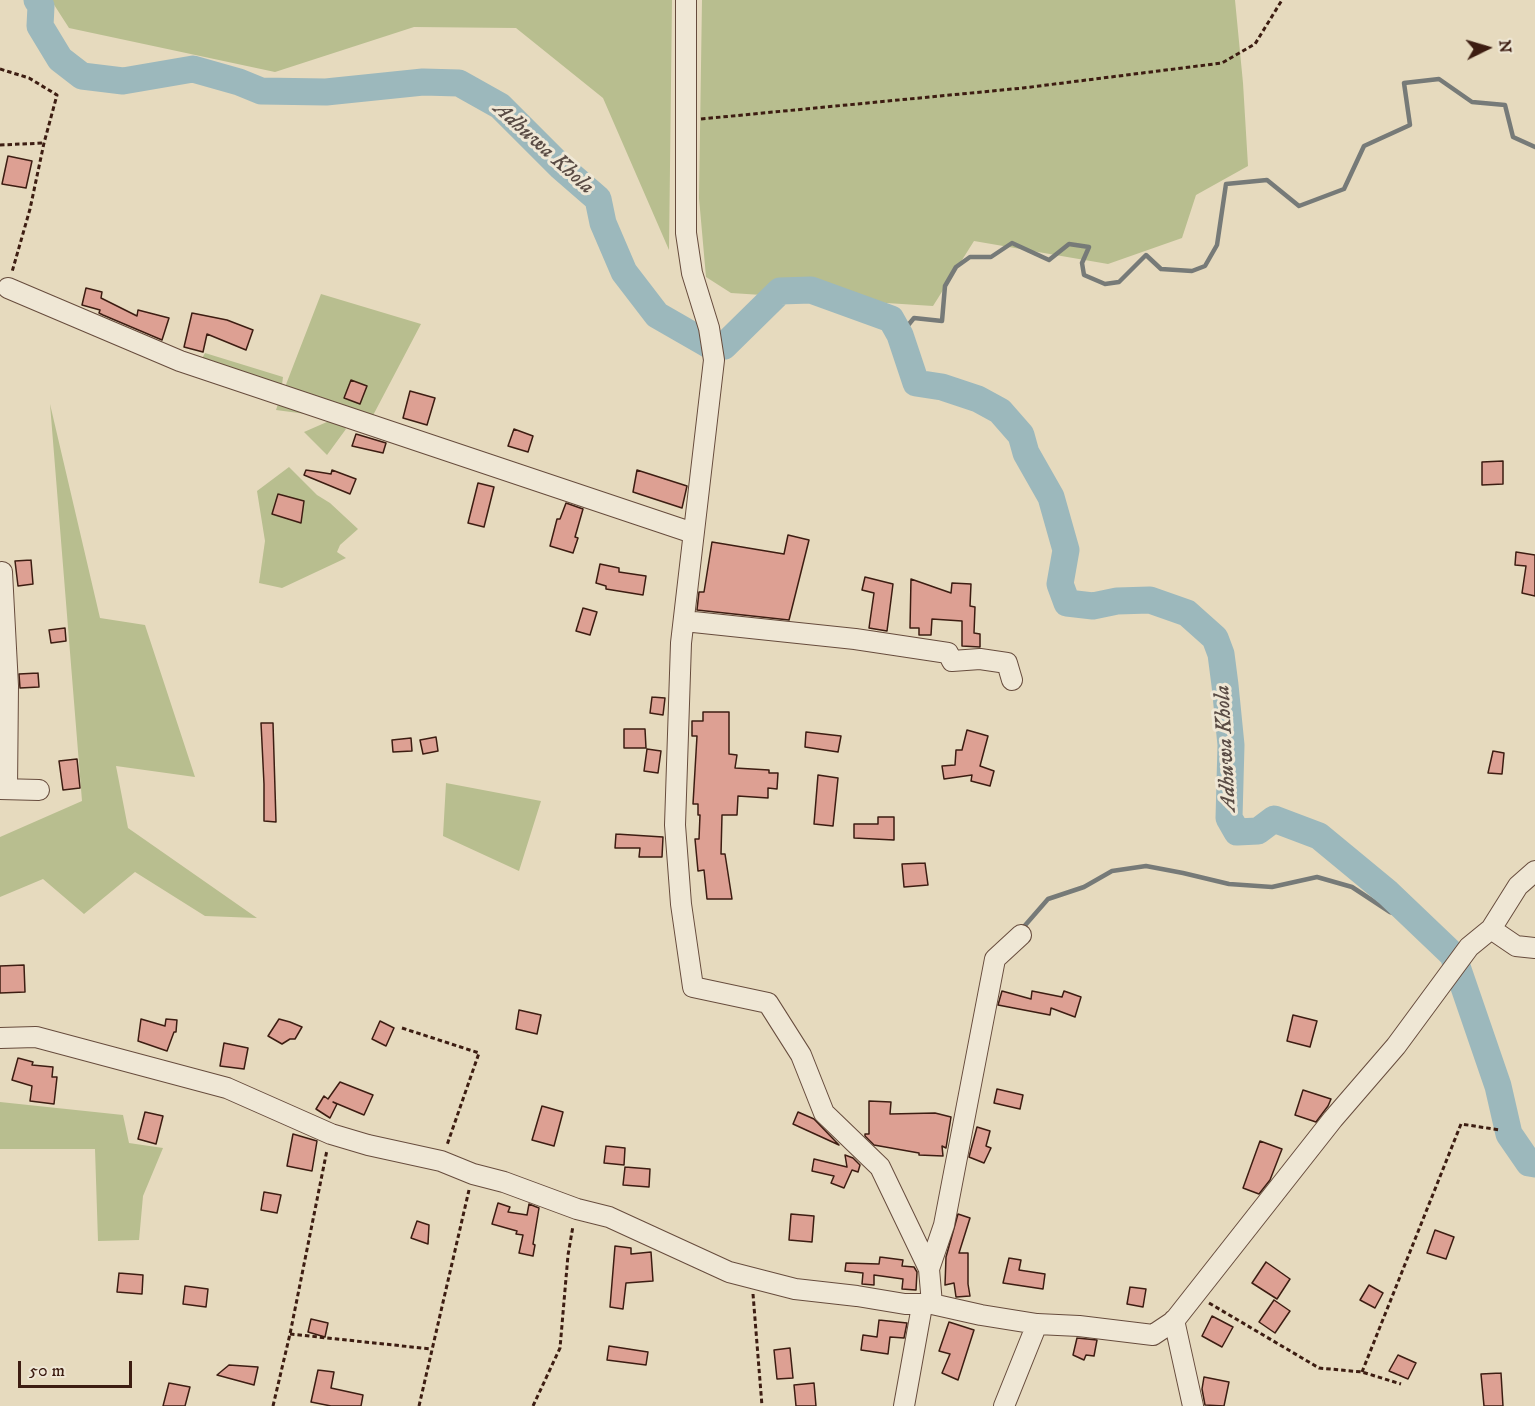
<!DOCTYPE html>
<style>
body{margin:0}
#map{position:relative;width:1535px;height:1406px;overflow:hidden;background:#e6dabe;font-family:"IM FELL DW Pica",serif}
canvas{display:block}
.north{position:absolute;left:1457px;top:18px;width:60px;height:60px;-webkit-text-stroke:4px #efe7d5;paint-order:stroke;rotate:85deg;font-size:16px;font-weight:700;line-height:24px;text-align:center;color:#3d1d12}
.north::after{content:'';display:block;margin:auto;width:21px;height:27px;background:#3d1d12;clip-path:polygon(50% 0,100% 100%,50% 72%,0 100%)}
.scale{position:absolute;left:18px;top:1361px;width:114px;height:27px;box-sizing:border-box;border:3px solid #3d1d12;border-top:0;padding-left:8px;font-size:18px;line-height:21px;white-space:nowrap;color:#3d1d12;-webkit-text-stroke:4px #efe7d5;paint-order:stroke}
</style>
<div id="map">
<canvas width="1535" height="1406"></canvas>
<div class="north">N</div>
<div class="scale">50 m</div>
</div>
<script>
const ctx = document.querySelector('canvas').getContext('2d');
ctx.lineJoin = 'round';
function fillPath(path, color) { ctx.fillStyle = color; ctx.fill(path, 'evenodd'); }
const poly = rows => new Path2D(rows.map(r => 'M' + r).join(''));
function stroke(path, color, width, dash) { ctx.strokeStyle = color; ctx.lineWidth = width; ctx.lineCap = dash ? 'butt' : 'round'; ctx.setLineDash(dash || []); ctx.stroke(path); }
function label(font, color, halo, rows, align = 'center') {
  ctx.font = font + ' "IM FELL DW Pica",serif'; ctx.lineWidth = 6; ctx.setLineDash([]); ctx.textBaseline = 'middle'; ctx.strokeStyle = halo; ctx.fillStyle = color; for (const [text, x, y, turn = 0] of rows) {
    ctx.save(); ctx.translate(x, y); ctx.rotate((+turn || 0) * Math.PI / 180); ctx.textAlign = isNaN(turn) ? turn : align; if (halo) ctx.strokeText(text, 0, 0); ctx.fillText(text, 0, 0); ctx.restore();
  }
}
const green = poly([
 [51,0,672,0,669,250,603,98,516,28,414,27,275,72,69,28],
 [702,0,1235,0,1243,83,1248,166,1196,195,1182,238,1108,264,974,241,933,306,731,293,706,277,699,198],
 [321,294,421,324,369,423,338,419,346,429,327,455,304,432,336,418,276,410,278,404,195,371,205,353,283,377,280,400],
 [50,404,100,618,145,625,195,777,116,766,128,828,257,918,205,916,135,872,84,914,43,879,0,897,0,837,82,801],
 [289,467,317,495,330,503,358,529,340,545,337,552,346,558,282,588,259,583,265,541,257,491],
 [446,783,541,801,519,871,443,836],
 [0,1102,123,1115,129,1143,163,1148,143,1196,139,1240,98,1241,95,1149,0,1149]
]);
const stream = poly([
 [900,335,914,318,942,321,945,286,956,267,970,257,991,257,1012,243,1049,260,1069,244,1089,247,1082,263,1084,275,1105,284,1119,282,1146,255,1161,269,1192,271,1205,266,1217,245,1226,184,1267,180,1299,206,1344,189,1364,146,1410,125,1404,83,1439,79,1472,102,1505,105,1513,137,1535,147],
 [1021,930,1048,899,1084,887,1112,871,1146,866,1183,873,1229,884,1272,887,1317,877,1352,887,1390,912,1414,919]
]);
const river = poly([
 [37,0,41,6,40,26,60,59,82,76,123,81,193,69,239,82,261,91,326,92,423,82,459,83,500,106,560,166,598,199,603,223,624,272,657,315,711,346,724,346,780,291,811,290,891,319,900,335,916,383,942,387,978,399,1000,411,1021,435,1026,453,1051,497,1066,550,1060,584,1067,603,1093,606,1117,601,1150,600,1187,613,1215,638,1221,654,1225,685,1231,745,1229,818,1237,832,1258,831,1274,819,1319,836,1388,893,1453,955,1498,1086,1509,1134,1529,1163,1535,1164]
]);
const building = poly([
 [8,156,32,161,26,188,2,184,8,156],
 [86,288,102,292,101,298,137,316,138,310,169,318,162,340,103,315,99,313,100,310,82,305,86,288],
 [192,313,227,320,253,330,246,350,207,334,203,352,184,347,192,313],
 [351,380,367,386,360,404,344,398,351,380],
 [410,391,435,398,427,425,403,418,410,391],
 [514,429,533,436,528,452,508,446,514,429],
 [356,434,386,443,383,453,352,446,356,434],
 [1503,461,1503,484,1482,485,1482,462,1503,461],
 [306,470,331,474,332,470,356,479,350,494,304,475,306,470],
 [637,470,687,486,682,508,633,492,637,470],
 [478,483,494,487,484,527,468,523,478,483],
 [278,494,304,501,301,523,272,514,278,494],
 [566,503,583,509,575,537,578,538,573,553,550,546,557,519,560,519,566,503],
 [788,535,809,540,789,620,697,610,699,592,704,592,712,542,784,554,788,535],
 [1516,552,1535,555,1535,596,1522,593,1526,566,1515,565,1516,552],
 [31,560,33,584,18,586,15,561,31,560],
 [600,564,619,568,619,572,646,576,643,595,606,589,606,586,596,583,600,564],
 [865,577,893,584,887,631,869,628,874,593,862,590,865,577],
 [911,579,951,593,952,583,971,584,970,606,975,607,974,633,980,634,980,647,962,646,962,621,932,619,931,635,919,635,919,628,910,628,911,579],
 [583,608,597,612,590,635,576,631,583,608],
 [65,628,66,641,51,643,49,630,65,628],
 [38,673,39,687,20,688,19,674,38,673],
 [652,697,665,698,663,715,650,713,652,697],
 [703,712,729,712,729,754,737,755,735,768,769,770,769,773,778,773,777,789,768,788,768,798,738,796,737,815,722,815,721,854,725,854,732,899,707,899,704,870,698,871,695,839,699,839,700,815,698,815,698,804,693,804,697,736,692,736,692,721,703,721,703,712],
 [261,723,273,723,276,822,264,821,264,784,261,723],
 [624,729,645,729,646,748,624,748,624,729],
 [967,730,988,736,980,766,994,771,990,786,971,781,972,775,944,779,942,766,955,765,956,750,962,750,967,730],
 [806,732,841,736,838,752,805,747,806,732],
 [436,737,438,751,423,754,420,740,436,737],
 [411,738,412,751,393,752,392,740,411,738],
 [647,749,661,751,658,773,644,771,647,749],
 [1493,751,1504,753,1502,774,1488,773,1493,751],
 [77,759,80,788,63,790,59,761,77,759],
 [818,775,838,778,833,826,814,824,818,775],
 [878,817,894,817,894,840,854,838,854,824,878,824,878,817],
 [616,834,663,837,662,857,639,857,640,848,615,848,616,834],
 [925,863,928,885,904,887,902,864,925,863],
 [24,965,25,992,0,993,0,966,24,965],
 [1002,991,1031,999,1032,991,1062,997,1064,991,1081,997,1075,1017,1051,1008,1050,1015,998,1005,1002,991],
 [519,1010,541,1015,537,1034,516,1029,519,1010],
 [1293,1015,1317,1021,1310,1047,1287,1041,1293,1015],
 [141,1019,165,1026,166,1019,177,1020,176,1032,174,1032,167,1051,138,1041,141,1019],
 [279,1019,290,1022,302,1027,295,1039,290,1039,282,1044,268,1036,279,1019],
 [380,1021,394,1028,386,1046,372,1039,380,1021],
 [224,1043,248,1048,244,1069,220,1066,224,1043],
 [18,1058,33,1062,32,1065,53,1067,52,1077,57,1077,54,1104,30,1101,32,1086,12,1080,18,1058],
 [340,1082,373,1095,364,1115,333,1102,337,1104,330,1118,316,1109,324,1096,328,1099,340,1082],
 [997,1089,1023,1095,1020,1109,994,1103,997,1089],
 [1303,1090,1331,1099,1328,1106,1316,1122,1295,1115,1303,1090],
 [869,1101,891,1102,890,1114,935,1113,951,1117,946,1148,942,1146,943,1156,919,1155,919,1153,874,1145,865,1136,865,1134,869,1134,869,1101],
 [542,1106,563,1112,554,1146,532,1140,542,1106],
 [145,1112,163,1116,156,1144,138,1139,145,1112],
 [798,1112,814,1119,839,1145,793,1124,798,1112],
 [977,1127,990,1131,986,1146,991,1148,984,1163,969,1157,977,1127],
 [293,1134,317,1141,312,1171,287,1166,293,1134],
 [1260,1141,1282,1149,1270,1180,1259,1194,1243,1188,1260,1141],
 [606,1146,625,1148,624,1165,604,1163,606,1146],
 [845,1155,853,1158,860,1165,858,1172,852,1170,844,1188,831,1183,834,1176,812,1171,814,1159,847,1167,845,1155],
 [625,1167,650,1169,649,1187,623,1185,625,1167],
 [264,1192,281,1195,277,1213,261,1210,264,1192],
 [498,1203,510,1207,508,1212,527,1215,529,1204,539,1208,533,1244,535,1245,533,1256,519,1253,523,1235,516,1234,517,1231,492,1224,498,1203],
 [791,1214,814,1216,812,1242,789,1240,791,1214],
 [958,1214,970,1218,959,1253,968,1253,968,1284,970,1296,956,1297,954,1283,945,1285,946,1257,958,1214],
 [417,1221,429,1225,428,1244,411,1238,417,1221],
 [1435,1230,1454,1237,1446,1259,1427,1253,1435,1230],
 [615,1246,631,1248,631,1254,651,1252,653,1281,626,1283,623,1309,610,1307,615,1246],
 [880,1257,903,1260,902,1266,914,1267,917,1272,916,1290,902,1289,903,1279,874,1275,874,1285,862,1284,863,1273,845,1271,846,1263,879,1264,880,1257],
 [1009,1258,1021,1260,1019,1270,1045,1274,1043,1289,1003,1283,1009,1258],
 [1266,1262,1290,1279,1277,1299,1252,1283,1266,1262],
 [119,1273,143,1275,142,1294,117,1292,119,1273],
 [1369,1285,1383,1293,1375,1308,1360,1300,1369,1285],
 [185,1286,208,1289,206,1307,183,1304,185,1286],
 [1130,1287,1146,1289,1143,1307,1127,1304,1130,1287],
 [1274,1300,1290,1311,1275,1333,1259,1322,1274,1300],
 [1212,1316,1233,1327,1222,1347,1202,1336,1212,1316],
 [311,1319,328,1323,325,1337,308,1332,311,1319],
 [879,1320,907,1323,904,1338,890,1337,888,1354,861,1350,863,1335,877,1337,879,1320],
 [949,1322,974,1330,958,1380,942,1373,950,1354,939,1351,949,1322],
 [1077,1338,1097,1340,1094,1356,1086,1355,1084,1360,1073,1355,1077,1338],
 [609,1346,648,1352,646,1365,607,1360,609,1346],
 [790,1348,793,1378,777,1379,774,1350,790,1348],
 [1398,1355,1416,1363,1408,1379,1389,1371,1398,1355],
 [229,1365,258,1367,254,1385,217,1375,229,1365],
 [318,1370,334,1372,331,1388,363,1395,361,1406,331,1406,311,1402,318,1370],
 [1501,1373,1503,1406,1484,1406,1481,1374,1501,1373],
 [1204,1377,1229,1382,1224,1406,1205,1405,1202,1389,1204,1377],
 [169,1383,190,1387,185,1406,163,1406,169,1383],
 [814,1383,816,1406,796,1406,794,1385,814,1383]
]);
const path = poly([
 [0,69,29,78,57,95,44,143,30,209,12,272],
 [701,119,1023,88,1222,63,1255,44,1282,0],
 [0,145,44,143],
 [402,1028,479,1053,447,1145],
 [753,1294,762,1406],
 [1209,1303,1319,1368,1362,1372,1401,1384],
 [290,1334,431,1349],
 [1362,1372,1461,1124,1500,1130],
 [273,1406,290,1334,327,1150],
 [419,1406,469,1190],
 [533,1406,560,1348,568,1255,573,1226]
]);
const minor = poly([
 [686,0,686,233,692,273,709,328,714,360,681,643,675,825,681,904,693,987,768,1003,801,1055,824,1113,880,1167,929,1269,932,1304],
 [8,288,180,361,693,533],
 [2,572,8,686,7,789],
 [684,621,855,639,948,653,952,661,980,659,1007,663,1012,680],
 [0,789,39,790],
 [1491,929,1516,946,1535,948],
 [0,1038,36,1037,227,1088,331,1134,368,1145,441,1161,473,1174,504,1182,577,1209,609,1217,729,1272,795,1289,857,1296,905,1304,932,1304,981,1315,1037,1324,1079,1326,1153,1335,1174,1321,1333,1119,1396,1046,1469,947,1491,929,1518,886,1535,871],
 [929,1269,944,1225,995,959,1021,935],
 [1174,1320,1193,1406],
 [904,1406,922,1306],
 [1004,1406,1037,1324]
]);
const waterNames = [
 ["Adhuwa Khola",543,149,42],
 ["Adhuwa Khola",1227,748,-93]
];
fillPath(green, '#b8be8f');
stroke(stream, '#767a78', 4.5);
stroke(river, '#9cb8bc', 27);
fillPath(building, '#dda093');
stroke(building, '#3d1d12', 1.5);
stroke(minor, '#674c3d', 22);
stroke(path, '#3d1d12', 3, [4.5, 3]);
stroke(minor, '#efe7d5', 20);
label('italic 22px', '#5a4c45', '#efe7d5', waterNames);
</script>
